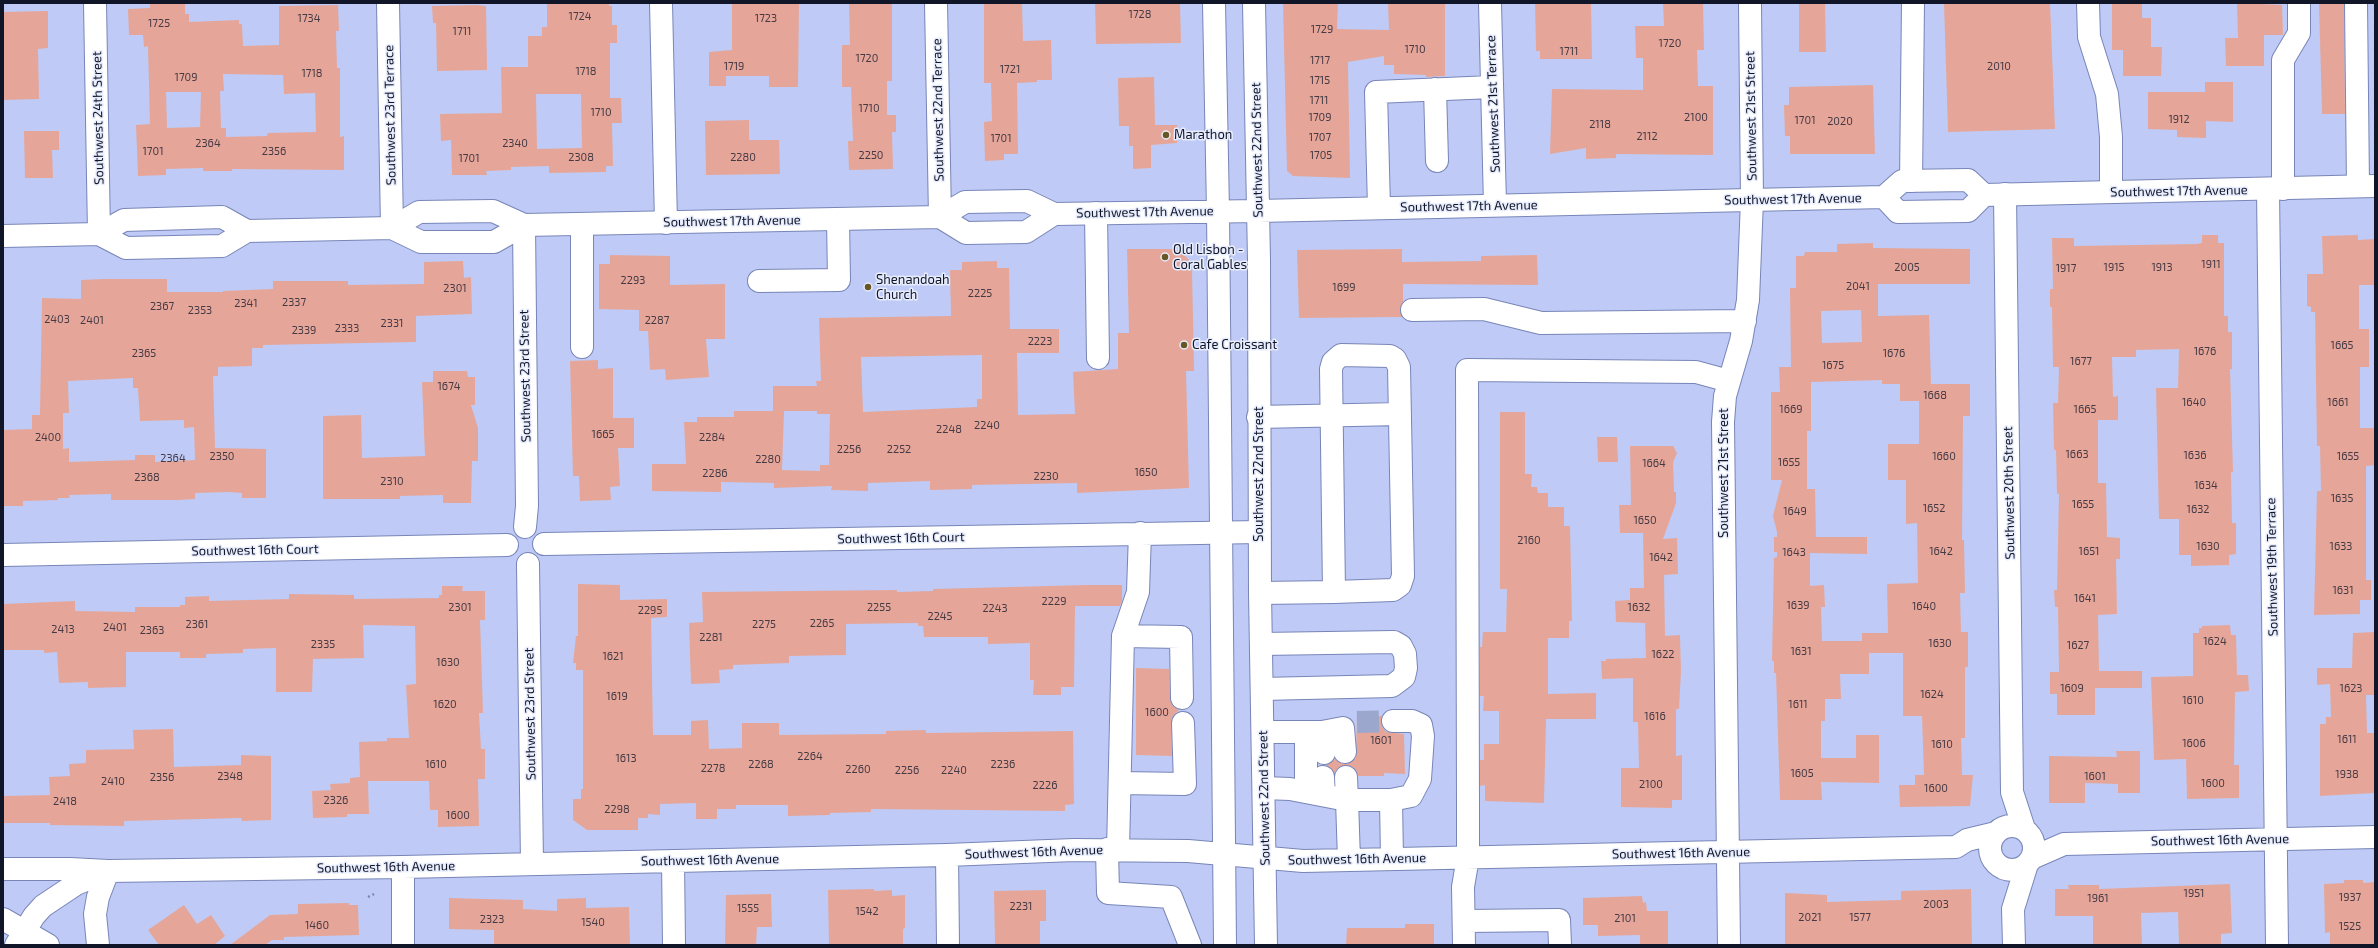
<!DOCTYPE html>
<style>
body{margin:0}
#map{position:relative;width:2378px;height:948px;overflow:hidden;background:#bfcbf6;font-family:"Exo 2",sans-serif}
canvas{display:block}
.frame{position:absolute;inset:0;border:4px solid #101527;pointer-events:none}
</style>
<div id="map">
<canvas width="2378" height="948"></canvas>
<div class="frame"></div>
</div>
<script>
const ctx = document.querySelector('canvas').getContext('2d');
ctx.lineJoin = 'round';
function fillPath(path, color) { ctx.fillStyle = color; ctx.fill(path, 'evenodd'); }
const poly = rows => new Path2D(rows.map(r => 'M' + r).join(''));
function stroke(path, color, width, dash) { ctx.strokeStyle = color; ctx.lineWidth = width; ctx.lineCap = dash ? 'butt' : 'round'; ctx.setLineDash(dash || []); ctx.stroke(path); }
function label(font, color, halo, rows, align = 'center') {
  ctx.font = font + ' "Exo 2",sans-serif'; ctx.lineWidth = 3; ctx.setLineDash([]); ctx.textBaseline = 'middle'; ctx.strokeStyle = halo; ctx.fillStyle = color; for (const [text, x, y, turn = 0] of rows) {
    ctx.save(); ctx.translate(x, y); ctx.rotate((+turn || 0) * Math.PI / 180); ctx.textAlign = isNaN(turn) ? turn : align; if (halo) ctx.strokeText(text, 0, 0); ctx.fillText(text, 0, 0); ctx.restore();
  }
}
const building = poly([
 [150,3,185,3,185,14,189,14,189,22,239,20,239,24,242,24,243,46,279,45,279,6,338,5,339,31,336,31,337,68,340,68,340,137,344,136,344,170,232,169,232,171,203,171,203,168,166,169,166,175,138,176,136,125,150,124,148,46,144,47,143,35,129,35,128,9,150,8],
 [223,74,283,75,284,94,315,93,316,132,268,133,267,136,226,137,226,128,221,128,220,91,224,91],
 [166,92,201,92,200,127,167,128],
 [547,3,609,3,609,6,612,6,612,25,617,25,617,43,610,43,610,98,621,98,622,123,612,123,613,166,606,166,606,172,549,173,549,166,511,167,511,170,486,171,487,175,452,175,451,140,441,141,440,114,502,113,501,67,528,67,528,36,542,36,542,27,547,27],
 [536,94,581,94,582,148,537,149],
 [732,3,799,3,798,87,769,87,769,76,726,76,726,86,709,86,709,52,732,50],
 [849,3,892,3,892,81,887,81,887,115,896,115,896,132,892,132,893,169,849,170,848,141,853,141,851,87,842,87,842,45,850,45],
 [984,3,1022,3,1023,41,1051,40,1052,80,1037,80,1037,82,1017,83,1018,154,1004,154,1004,160,985,161,984,122,992,121,991,83,984,83],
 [1095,3,1180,3,1181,43,1096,44],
 [1283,3,1338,3,1337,29,1389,30,1388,3,1445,3,1445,76,1426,77,1426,75,1394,74,1394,65,1384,65,1384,56,1348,62,1350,178,1293,176,1287,171],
 [1535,3,1591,3,1592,59,1540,59,1540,51,1536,51],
 [1663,3,1703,3,1704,50,1697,50,1698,86,1713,86,1713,155,1616,154,1616,158,1586,159,1586,148,1550,154,1552,89,1643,90,1643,58,1636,58,1635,26,1664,26],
 [1799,3,1825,3,1826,52,1799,52],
 [1944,3,2050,3,2055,129,1948,132],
 [2112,3,2142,3,2142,18,2151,18,2151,47,2162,47,2161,76,2123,76,2123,50,2112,50],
 [2237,3,2282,5,2283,35,2264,35,2264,66,2226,66,2225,38,2238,38],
 [2319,3,2344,3,2345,114,2322,114],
 [476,5,486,6,487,70,437,71,436,23,433,23,432,6],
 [48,11,48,48,38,49,39,99,3,100,3,12],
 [1154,77,1155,125,1177,125,1177,143,1151,145,1151,168,1133,169,1133,146,1129,146,1129,126,1119,126,1118,78],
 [2205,82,2233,82,2233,122,2206,121,2206,138,2177,137,2177,130,2148,129,2148,92,2205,92],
 [1873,85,1875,154,1790,154,1790,136,1785,136,1784,105,1789,105,1789,87],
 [749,120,749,140,779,140,780,174,706,175,705,121],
 [24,131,59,131,59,150,52,150,53,178,25,178],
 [2202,235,2218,235,2218,243,2224,243,2224,316,2228,316,2228,332,2232,332,2232,369,2230,369,2233,472,2231,472,2232,523,2236,523,2236,554,2229,555,2229,565,2191,566,2191,555,2179,555,2179,519,2159,519,2156,388,2178,388,2179,349,2136,350,2136,357,2112,357,2113,397,2118,396,2118,420,2098,420,2098,483,2106,483,2107,537,2120,538,2120,559,2116,559,2117,614,2098,615,2099,671,2142,671,2142,688,2095,688,2095,715,2057,715,2057,694,2050,694,2050,672,2059,672,2058,607,2055,607,2054,590,2057,590,2059,494,2057,494,2056,450,2054,450,2053,403,2058,403,2059,367,2053,367,2052,307,2050,307,2050,289,2053,289,2052,238,2074,238,2074,246,2197,244,2202,243],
 [2358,235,2358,240,2375,239,2375,285,2359,285,2359,329,2369,329,2369,367,2360,367,2360,428,2375,428,2375,465,2366,466,2366,580,2371,580,2371,600,2360,600,2360,614,2314,615,2317,491,2321,491,2320,446,2317,446,2315,312,2311,312,2311,307,2307,306,2307,274,2323,274,2322,236],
 [1873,243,1873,248,1970,249,1970,284,1878,284,1878,316,1929,315,1931,384,1970,384,1970,416,1963,416,1962,540,1964,540,1965,593,1960,593,1961,632,1968,632,1968,667,1965,667,1965,738,1961,738,1962,775,1973,775,1970,806,1900,807,1899,785,1915,785,1915,775,1924,775,1922,716,1903,716,1903,653,1869,653,1869,674,1840,674,1841,699,1825,699,1825,721,1821,721,1821,758,1856,758,1856,735,1879,735,1879,783,1821,782,1822,800,1780,800,1776,673,1774,673,1774,661,1772,661,1774,558,1777,557,1777,552,1774,552,1774,537,1777,537,1777,532,1773,516,1782,480,1771,480,1771,392,1780,392,1779,367,1791,367,1790,288,1796,288,1796,256,1804,256,1805,252,1837,252,1837,244],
 [1861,310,1862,342,1822,343,1821,311],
 [1882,380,1882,384,1900,384,1900,401,1919,401,1919,444,1888,444,1888,480,1906,480,1906,524,1917,523,1918,583,1887,584,1888,633,1862,633,1862,641,1822,641,1821,607,1825,607,1824,585,1810,586,1810,553,1867,554,1867,537,1816,537,1815,489,1807,489,1807,431,1811,431,1811,382],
 [1127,249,1173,249,1181,252,1189,260,1192,268,1194,371,1186,371,1189,488,1077,493,1077,483,972,485,972,489,930,490,930,481,868,483,868,491,831,490,832,486,774,488,774,483,721,482,721,492,652,491,652,464,686,464,684,422,697,422,697,417,734,417,734,411,773,411,773,386,817,386,816,381,821,381,819,318,951,316,950,270,962,270,962,262,997,261,997,268,1009,268,1010,329,1059,329,1059,353,1017,353,1018,415,1075,414,1073,372,1118,369,1118,333,1129,333],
 [982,355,982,399,977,399,977,407,863,412,861,357],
 [784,411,817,411,817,414,830,414,829,465,820,465,820,471,782,470],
 [1402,249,1402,262,1481,261,1481,256,1537,255,1538,285,1403,284,1403,302,1400,310,1402,317,1299,318,1297,250],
 [610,255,670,256,670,285,725,284,725,339,706,339,709,377,666,380,665,369,650,370,648,331,639,331,639,310,599,309,599,264,610,264],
 [463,261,464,278,471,277,472,314,416,316,416,342,263,345,263,348,252,348,252,366,218,367,218,376,213,376,215,448,266,449,266,498,242,498,242,493,229,492,195,493,195,499,178,500,111,500,111,494,69,495,70,498,58,498,58,500,23,501,23,506,3,506,3,430,32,429,32,415,40,415,42,298,81,299,81,280,103,279,167,279,167,292,223,292,223,291,273,289,273,281,348,281,348,285,424,284,424,262],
 [133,378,133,388,138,388,140,421,184,420,184,428,194,427,195,460,155,462,155,455,135,455,135,460,69,462,69,448,63,449,63,413,69,413,68,381],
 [598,360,598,369,613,368,613,418,634,418,634,448,618,448,620,486,610,487,611,500,580,501,579,476,573,476,570,361],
 [433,371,467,371,468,377,475,377,475,405,471,405,478,428,478,461,472,461,471,503,443,503,443,495,400,496,400,499,323,499,323,416,361,415,362,458,425,456,422,382,433,382],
 [1500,412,1525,412,1525,474,1532,474,1531,487,1537,487,1538,493,1548,493,1548,507,1564,507,1564,526,1570,526,1572,621,1569,621,1569,638,1548,638,1548,694,1596,693,1596,719,1546,719,1544,803,1485,801,1485,785,1480,786,1480,760,1484,760,1484,744,1499,744,1499,711,1483,711,1484,696,1480,696,1480,647,1482,647,1483,632,1506,632,1507,589,1500,589],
 [1597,437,1617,437,1618,462,1598,462],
 [1630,446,1673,446,1677,453,1673,462,1674,492,1676,492,1676,503,1663,539,1677,538,1678,574,1664,575,1665,636,1680,635,1681,671,1679,709,1676,709,1676,756,1682,755,1682,800,1672,800,1672,808,1621,807,1621,768,1639,768,1638,722,1633,722,1633,678,1602,679,1601,661,1606,661,1606,659,1646,658,1645,623,1616,622,1615,601,1630,600,1630,588,1644,588,1643,533,1620,533,1619,505,1631,505],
 [578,584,620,585,620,600,667,599,667,617,651,618,653,735,691,735,691,721,708,720,709,749,742,748,742,723,779,723,779,735,886,734,886,731,926,730,926,733,1073,731,1074,804,1065,805,1065,811,871,809,871,812,830,813,830,815,788,816,788,805,736,805,736,809,717,809,717,819,696,819,696,803,660,804,660,815,648,814,648,818,638,818,638,830,587,830,573,820,573,799,581,799,581,789,583,789,583,670,576,670,576,663,573,663,576,636,578,636],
 [1087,585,1122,585,1122,601,1120,606,1075,606,1074,687,1061,687,1061,695,1033,695,1034,680,1030,680,1030,643,988,644,988,637,924,637,923,626,918,626,918,623,846,624,846,655,789,656,789,663,733,665,733,669,719,670,720,683,691,684,689,623,703,622,702,592,897,590,897,592,933,591,933,589],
 [442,586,463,586,462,591,485,591,485,620,480,620,483,713,479,713,481,749,485,749,485,779,478,779,479,826,438,827,438,810,430,810,429,781,368,781,369,814,347,814,347,817,313,818,312,791,331,790,330,784,350,783,350,778,360,777,359,742,387,741,387,738,409,738,406,685,416,684,415,626,363,625,364,658,313,659,312,692,276,692,276,648,243,649,243,653,206,654,206,658,180,658,180,652,126,652,126,687,88,688,88,682,59,683,57,652,44,653,44,650,3,650,3,604,75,601,75,611,135,612,135,607,180,607,180,605,185,605,185,597,209,596,209,601,289,599,289,594,354,595,354,599,439,598,439,595,442,595],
 [2230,625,2231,635,2236,635,2237,675,2248,675,2249,691,2235,692,2234,765,2239,765,2239,798,2187,799,2186,759,2154,760,2151,677,2193,676,2193,633,2199,633,2199,628,2202,628,2202,626],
 [2375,632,2375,695,2366,695,2367,733,2375,733,2375,793,2320,796,2320,724,2326,724,2326,717,2331,717,2330,684,2317,685,2317,668,2352,668,2353,633],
 [1136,668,1169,669,1170,699,1172,705,1179,710,1172,717,1171,723,1172,756,1136,755],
 [1357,715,1382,716,1382,727,1386,732,1404,734,1405,774,1384,773,1384,776,1358,776,1356,770,1351,766,1340,766,1334,773,1326,765,1335,759,1340,763,1346,764,1356,758],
 [173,729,174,767,241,765,241,755,271,756,271,820,242,821,241,818,124,821,124,826,50,825,50,823,3,823,3,796,50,795,49,777,70,776,69,764,86,763,86,750,134,749,133,730],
 [2116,751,2140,751,2140,793,2118,793,2118,784,2085,783,2085,803,2049,803,2049,756,2117,757],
 [2344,880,2363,880,2363,883,2375,882,2375,945,2330,945,2330,932,2325,933,2324,884,2344,883],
 [2230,884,2232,933,2221,934,2221,945,2179,945,2178,912,2141,913,2142,945,2093,945,2093,916,2055,916,2055,889,2069,889,2068,885,2099,885,2099,889],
 [874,889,874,891,892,890,892,896,905,895,905,928,903,929,903,945,829,945,828,890],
 [1971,889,1972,945,1785,945,1785,893,1827,895,1827,902,1901,900,1901,891],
 [1046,890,1046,921,1040,921,1040,945,995,945,994,891],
 [771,894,772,927,757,927,756,945,725,945,726,895],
 [1642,896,1643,903,1646,902,1647,911,1668,911,1668,945,1640,945,1640,935,1598,936,1598,925,1583,925,1583,898],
 [449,898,523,900,523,909,557,911,557,899,586,898,586,908,629,907,630,945,494,945,494,930,449,929],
 [349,903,349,905,358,905,359,935,284,937,284,940,272,940,265,945,230,945,270,915,298,914,298,904],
 [184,905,197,924,211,915,225,936,214,945,159,945,148,930],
 [1405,924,1434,924,1434,945,1346,945,1347,928,1405,928]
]);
const minorTunnel = poly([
 [1357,722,1393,721]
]);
const path = poly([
 [368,897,374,894]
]);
const minor = poly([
 [95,3,99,234],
 [388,3,392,228],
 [661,3,666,223],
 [936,3,940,217],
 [1490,3,1495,205],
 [2088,3,2089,37,2107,94,2111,137,2111,192],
 [2356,3,2358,186],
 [1435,89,1437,161],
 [1911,181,1913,3],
 [2268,189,2277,945],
 [2283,189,2283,60,2299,33,2299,3],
 [2005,194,2012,792,2024,829],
 [1379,208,1376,92,1492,87],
 [1096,213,1098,358],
 [582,224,582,347],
 [524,225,527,506,525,527],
 [759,281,839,280,838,219],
 [1412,310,1484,309,1541,323,1745,321],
 [1258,417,1400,414],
 [544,544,1259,532],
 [3,555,507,545],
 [528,564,532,864],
 [1260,593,1334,592,1393,590,1400,585,1403,576,1399,367,1395,359,1390,356,1341,355,1333,362,1331,369,1334,592],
 [1123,636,1181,637,1182,698],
 [1261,644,1394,642,1401,646,1405,654,1406,668,1404,677,1392,686,1262,689],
 [1263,732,1321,732],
 [1306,732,1306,792],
 [1324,753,1322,732,1343,728,1345,752],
 [1323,777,1324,795],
 [1120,783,1185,784,1183,723],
 [1264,788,1290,789,1347,800,1346,777],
 [1391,800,1392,859],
 '1990 848a22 22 0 1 1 44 0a22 22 0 1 1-44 0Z',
 [1107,849,1108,893,1171,897,1190,945],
 [1118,850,1123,636,1138,592,1140,533],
 [947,855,948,945],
 [2032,858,2064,844,2375,837],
 [1349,860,1347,800,1391,800,1411,796,1420,779,1423,736,1421,725,1412,721,1393,721],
 [673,861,674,945],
 [403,867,403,945],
 [3,869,70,869,108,871,403,867,947,855,1074,850,1188,851,1303,861,1956,847,1967,840,1996,833],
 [1465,921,1559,920,1560,945],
 [16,945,34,916,43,906,76,884,103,873],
 [98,945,95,914,98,897,108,871],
 [1464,945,1463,887,1468,857,1468,809,1467,370,1696,372,1729,381],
 [1729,945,1723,422,1725,396,1741,341,1748,300,1752,200,1750,3],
 [2014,945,2013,909,2027,864]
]);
const major = poly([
 [1214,3,1218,211,1225,945],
 [1254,3,1259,260,1260,593,1266,945],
 [1884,197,1898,212,1968,211,1984,195,2375,186],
 [940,217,966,233,1026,232,1054,214],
 [392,228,419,212,493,211,524,225,940,217,965,202,1027,201,1054,214,1258,211,1884,197,1902,181,1968,180,1984,195],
 [99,234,126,248,222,246,247,231],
 [3,236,99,234,124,220,222,217,247,231,392,228,421,242,494,242,524,225],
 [3,919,48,945]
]);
const markers = [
 [1166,135,4,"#675725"],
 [1165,257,4,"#675725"],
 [868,287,4,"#675725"],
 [1184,345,4,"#675725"]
];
const numberNames = [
 ["1728",1140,14],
 ["1724",580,16],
 ["1734",309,18],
 ["1723",766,18],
 ["1725",159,23],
 ["1729",1322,29],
 ["1711",462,31],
 ["1720",1670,43],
 ["1710",1415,49],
 ["1711",1569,51],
 ["1720",867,58],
 ["1717",1320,60],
 ["1719",734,66],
 ["2010",1999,66],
 ["1721",1010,69],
 ["1718",586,71],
 ["1718",312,73],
 ["1709",186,77],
 ["1715",1320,80],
 ["1711",1319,100],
 ["1710",869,108],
 ["1710",601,112],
 ["1709",1320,117],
 ["2100",1696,117],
 ["1912",2179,119],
 ["1701",1805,120],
 ["2020",1840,121],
 ["2118",1600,124],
 ["2112",1647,136],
 ["1707",1320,137],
 ["1701",1001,138],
 ["2364",208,143],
 ["2340",515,143],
 ["1701",153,151],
 ["2356",274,151],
 ["2250",871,155],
 ["1705",1321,155],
 ["2308",581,157],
 ["2280",743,157],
 ["1701",469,158],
 ["1911",2211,264],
 ["2005",1907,267],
 ["1915",2114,267],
 ["1913",2162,267],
 ["1917",2066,268],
 ["2293",633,280],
 ["2041",1858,286],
 ["1699",1344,287],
 ["2301",455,288],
 ["2225",980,293],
 ["2337",294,302],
 ["2341",246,303],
 ["2367",162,306],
 ["2353",200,310],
 ["2403",57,319],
 ["2401",92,320],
 ["2287",657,320],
 ["2331",392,323],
 ["2333",347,328],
 ["2339",304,330],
 ["2223",1040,341],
 ["1665",2342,345],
 ["1676",2205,351],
 ["2365",144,353],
 ["1676",1894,353],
 ["1677",2081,361],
 ["1675",1833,365],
 ["1674",449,386],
 ["1668",1935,395],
 ["1640",2194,402],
 ["1661",2338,402],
 ["1669",1791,409],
 ["1665",2085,409],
 ["2240",987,425],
 ["2248",949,429],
 ["1665",603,434],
 ["2400",48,437],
 ["2284",712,437],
 ["2256",849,449],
 ["2252",899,449],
 ["1663",2077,454],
 ["1636",2195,455],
 ["2350",222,456],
 ["1660",1944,456],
 ["1655",2348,456],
 ["2364",173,458],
 ["2280",768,459],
 ["1655",1789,462],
 ["1664",1654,463],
 ["1650",1146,472],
 ["2286",715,473],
 ["2230",1046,476],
 ["2368",147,477],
 ["2310",392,481],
 ["1634",2206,485],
 ["1635",2342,498],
 ["1655",2083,504],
 ["1652",1934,508],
 ["1632",2198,509],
 ["1649",1795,511],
 ["1650",1645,520],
 ["2160",1529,540],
 ["1630",2208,546],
 ["1633",2341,546],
 ["1642",1941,551],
 ["1651",2089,551],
 ["1643",1794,552],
 ["1642",1661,557],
 ["1631",2343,590],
 ["1641",2085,598],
 ["2229",1054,601],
 ["1639",1798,605],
 ["1640",1924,606],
 ["2301",460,607],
 ["2255",879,607],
 ["1632",1639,607],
 ["2243",995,608],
 ["2295",650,610],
 ["2245",940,616],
 ["2265",822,623],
 ["2361",197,624],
 ["2275",764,624],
 ["2401",115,627],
 ["2413",63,629],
 ["2363",152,630],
 ["2281",711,637],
 ["1624",2215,641],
 ["1630",1940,643],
 ["2335",323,644],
 ["1627",2078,645],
 ["1631",1801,651],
 ["1622",1663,654],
 ["1621",613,656],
 ["1630",448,662],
 ["1609",2072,688],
 ["1623",2351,688],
 ["1624",1932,694],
 ["1619",617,696],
 ["1610",2193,700],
 ["1620",445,704],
 ["1611",1798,704],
 ["1600",1157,712],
 ["1616",1655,716],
 ["1611",2347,739],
 ["1601",1381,740],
 ["1606",2194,743],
 ["1610",1942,744],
 ["2264",810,756],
 ["1613",626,758],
 ["1610",436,764],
 ["2268",761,764],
 ["2236",1003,764],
 ["2278",713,768],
 ["2260",858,769],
 ["2256",907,770],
 ["2240",954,770],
 ["1605",1802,773],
 ["1938",2347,774],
 ["2348",230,776],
 ["1601",2095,776],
 ["2356",162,777],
 ["2410",113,781],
 ["1600",2213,783],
 ["2100",1651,784],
 ["2226",1045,785],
 ["1600",1936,788],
 ["2326",336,800],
 ["2418",65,801],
 ["2298",617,809],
 ["1600",458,815],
 ["1951",2194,893],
 ["1937",2350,897],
 ["1961",2098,898],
 ["2003",1936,904],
 ["2231",1021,906],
 ["1555",748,908],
 ["1542",867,911],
 ["2021",1810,917],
 ["1577",1860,917],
 ["2101",1625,918],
 ["2323",492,919],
 ["1540",593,922],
 ["1460",317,925],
 ["1525",2350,926]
];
const streetNames = [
 ["Southwest 21st Terrace",1493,104,-92],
 ["Southwest 22nd Terrace",938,110,-91],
 ["Southwest 23rd Terrace",390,115,-91],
 ["Southwest 21st Street",1751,116,-91],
 ["Southwest 24th Street",98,118,-91],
 ["Southwest 22nd Street",1257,150,-91],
 ["Southwest 17th Avenue",2179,191,-1],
 ["Southwest 17th Avenue",1793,199,-1],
 ["Southwest 17th Avenue",1469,206,-1],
 ["Southwest 17th Avenue",1145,212,-1],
 ["Southwest 17th Avenue",732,221,-1],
 ["Southwest 23rd Street",525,376,-91],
 ["Southwest 21st Street",1724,473,-90],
 ["Southwest 22nd Street",1259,474,-90],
 ["Southwest 20th Street",2009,493,-91],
 ["Southwest 16th Court",901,538,-1],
 ["Southwest 16th Court",255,550,-1],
 ["Southwest 19th Terrace",2272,567,-91],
 ["Southwest 23rd Street",530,714,-91],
 ["Southwest 22nd Street",1264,798,-91],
 ["Southwest 16th Avenue",2220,840,-1],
 ["Southwest 16th Avenue",1034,852,-2],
 ["Southwest 16th Avenue",1681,853,-1],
 ["Southwest 16th Avenue",1357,859,-1],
 ["Southwest 16th Avenue",710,860,-1],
 ["Southwest 16th Avenue",386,867,-1]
];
const poiNames = [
 ["Marathon",1174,135],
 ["Old Lisbon -",1173,250],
 ["Coral Gables",1173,265],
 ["Shenandoah",876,280],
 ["Church",876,295],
 ["Cafe Croissant",1192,345]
];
fillPath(building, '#e5a699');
stroke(minorTunnel, '#9ca7cd', 22, [22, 11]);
stroke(minor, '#7885b7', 24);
stroke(major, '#7885b7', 24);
stroke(path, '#7d86a7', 2.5, [2, 3]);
stroke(minor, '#fff', 22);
stroke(major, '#fff', 22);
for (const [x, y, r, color] of markers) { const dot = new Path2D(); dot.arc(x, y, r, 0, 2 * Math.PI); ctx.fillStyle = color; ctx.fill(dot); stroke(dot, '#e8edfe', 1.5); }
label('11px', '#453944', null, numberNames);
label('13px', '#101527', '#e8edfe', streetNames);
label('13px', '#101527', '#e8edfe', poiNames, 'left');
</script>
